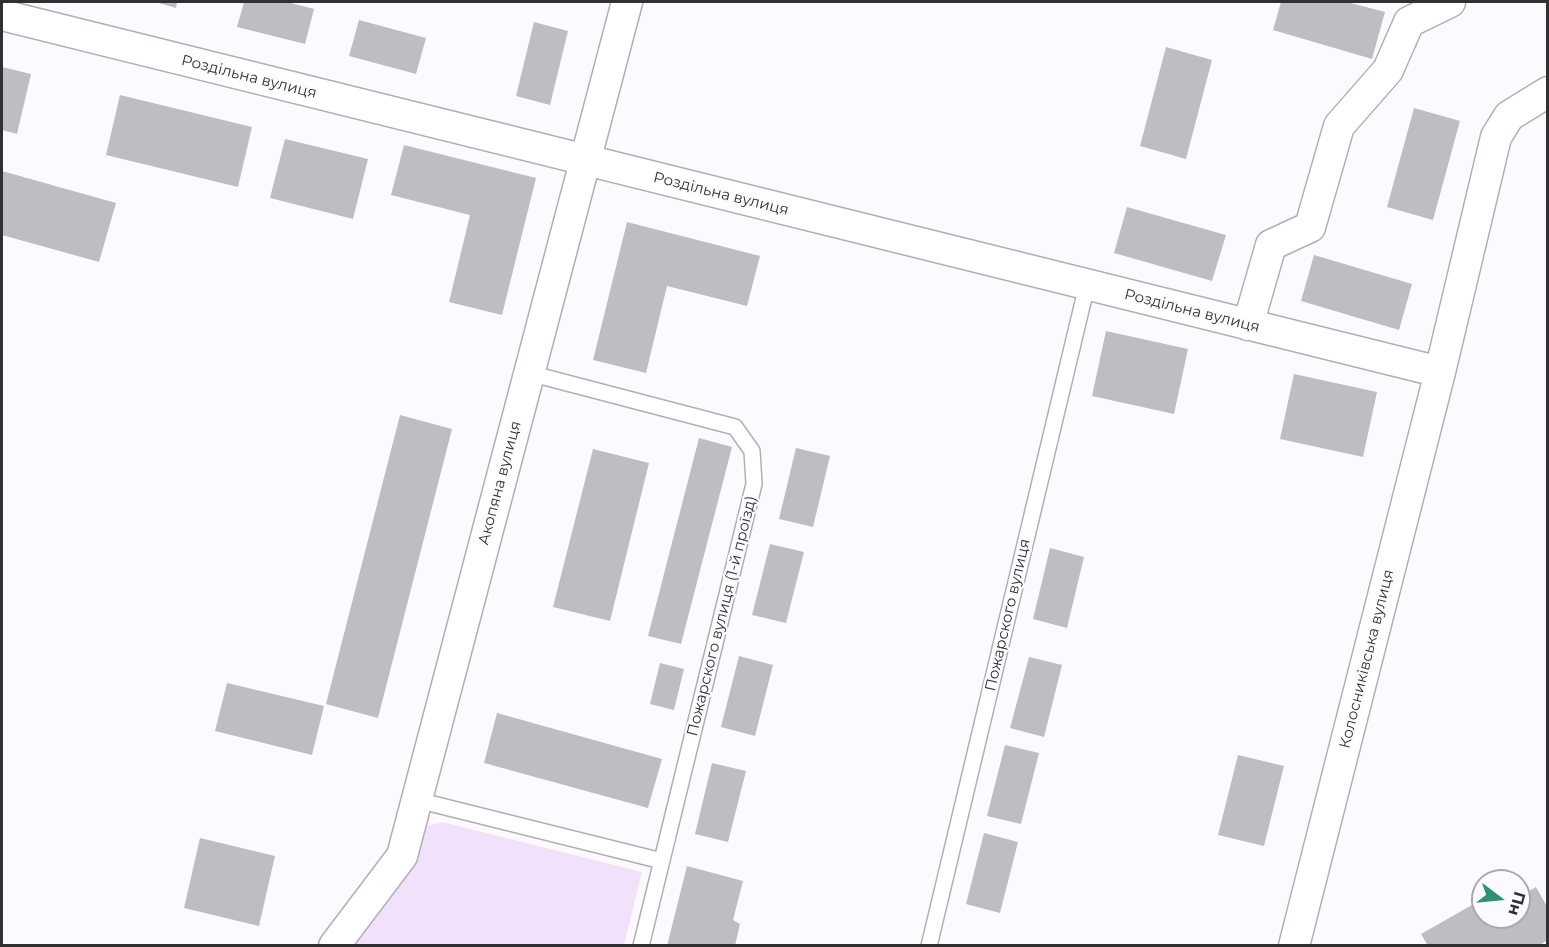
<!DOCTYPE html>
<meta charset="utf-8">
<style>
body{margin:0}
#map{position:relative;width:1549px;height:947px;overflow:hidden;background:#fdfaff;font-family:Montserrat,sans-serif}
canvas{display:block}
.frame{position:absolute;inset:0;border:3px solid #313032;pointer-events:none}
.north{position:absolute;left:1471px;top:869px;width:60px;height:60px;box-sizing:border-box;background:#fdfaff;border:2px solid #aba9ad;border-radius:50%;rotate:106deg;font-size:16px;font-weight:700;line-height:24px;text-align:center;color:#313032}
.north::after{content:'';display:block;margin:auto;width:21px;height:27px;background:#2d926e;clip-path:polygon(50% 0,100% 100%,50% 72%,0 100%)}
</style>
<div id="map">
<canvas width="1549" height="947"></canvas>
<div class="frame"></div>
<div class="north">Пн</div>
</div>
<script>
const ctx = document.querySelector('canvas').getContext('2d');
ctx.lineJoin = 'round';
function fillPath(path, color) { ctx.fillStyle = color; ctx.fill(path, 'evenodd'); }
const poly = rows => new Path2D(rows.map(r => 'M' + r).join(''));
function stroke(path, color, width, dash) { ctx.strokeStyle = color; ctx.lineWidth = width; ctx.lineCap = dash ? 'butt' : 'round'; ctx.setLineDash(dash || []); ctx.stroke(path); }
function label(font, color, halo, rows, align = 'center') {
  ctx.font = font + ' Montserrat,sans-serif'; ctx.lineWidth = 4.5; ctx.setLineDash([]); ctx.textBaseline = 'middle'; ctx.strokeStyle = halo; ctx.fillStyle = color; for (const [text, x, y, turn = 0] of rows) {
    ctx.save(); ctx.translate(x, y); ctx.rotate((+turn || 0) * Math.PI / 180); ctx.textAlign = isNaN(turn) ? turn : align; if (halo) ctx.strokeText(text, 0, 0); ctx.fillText(text, 0, 0); ctx.restore();
  }
}
const green = poly([
 [442,822,642,872,624,945,330,946,406,832]
]);
const building = poly([
 [155,2,177,2,176,8],
 [244,2,287,2,314,9,305,44,237,27],
 [1281,2,1347,2,1385,12,1372,59,1273,30],
 [359,20,426,38,416,74,349,56],
 [534,22,568,31,550,105,516,96],
 [1166,47,1212,60,1186,159,1140,146],
 [2,67,31,74,17,134,2,130],
 [120,95,252,127,238,187,106,155],
 [1414,108,1460,121,1433,220,1387,207],
 [285,139,368,159,353,219,270,198],
 [404,145,536,178,502,315,449,302,470,215,391,195],
 [2,171,116,203,99,262,2,235],
 [1127,207,1226,235,1212,281,1114,253],
 [627,222,760,256,747,306,667,286,646,373,593,360],
 [1314,255,1412,284,1399,330,1301,301],
 [1106,331,1188,349,1174,414,1092,396],
 [1294,374,1377,392,1363,457,1280,439],
 [400,415,452,429,378,718,326,704],
 [699,438,732,447,681,644,648,636],
 [796,448,830,456,813,527,779,519],
 [593,449,649,463,610,621,553,607],
 [770,544,804,552,786,623,752,615],
 [1050,548,1084,557,1067,628,1033,619],
 [739,656,773,665,755,736,721,727],
 [1029,657,1062,665,1044,737,1010,728],
 [660,663,684,669,674,710,650,704],
 [227,683,324,706,312,755,215,731],
 [497,713,662,759,648,808,484,763],
 [1005,745,1039,753,1021,824,987,816],
 [1238,755,1284,766,1264,846,1218,835],
 [712,763,746,771,728,842,695,834],
 [984,833,1018,842,1000,913,966,904],
 [200,838,275,856,259,926,184,908],
 [687,866,743,881,733,920,740,924,735,946,667,946],
 [1536,887,1548,908,1548,940,1538,946,1428,946,1421,934,1472,905,1480,919,1484,917,1519,917,1519,897]
]);
const service = poly([
 [529,373,735,427,752,451,754,484,641,946],
 [417,800,662,861],
 [929,946,1087,285]
]);
const minor = poly([
 [2,15,1440,372],
 [1248,325,1271,245,1310,227,1339,126,1388,70,1409,22,1450,2],
 [334,946,402,856,627,2],
 [1294,946,1440,372,1496,137,1509,116,1548,92]
]);
const streetNames = [
 ["Роздільна вулиця",249,77,14],
 ["Роздільна вулиця",721,194,14],
 ["Роздільна вулиця",1192,311,14],
 ["Акопяна вулиця",500,483,-75],
 ["Пожарского вулиця",1008,615,-77],
 ["Пожарского вулиця (1-й проїзд)",722,616,-76],
 ["Колосниківська вулиця",1367,659,-76]
];
fillPath(green, '#f2e1fa');
fillPath(building, '#c0bdc2');
stroke(service, '#b2afb4', 18);
stroke(minor, '#b2afb4', 33);
stroke(service, '#fff', 15);
stroke(minor, '#fff', 30);
label('15px', '#313032', '#fdfaff', streetNames);
</script>
